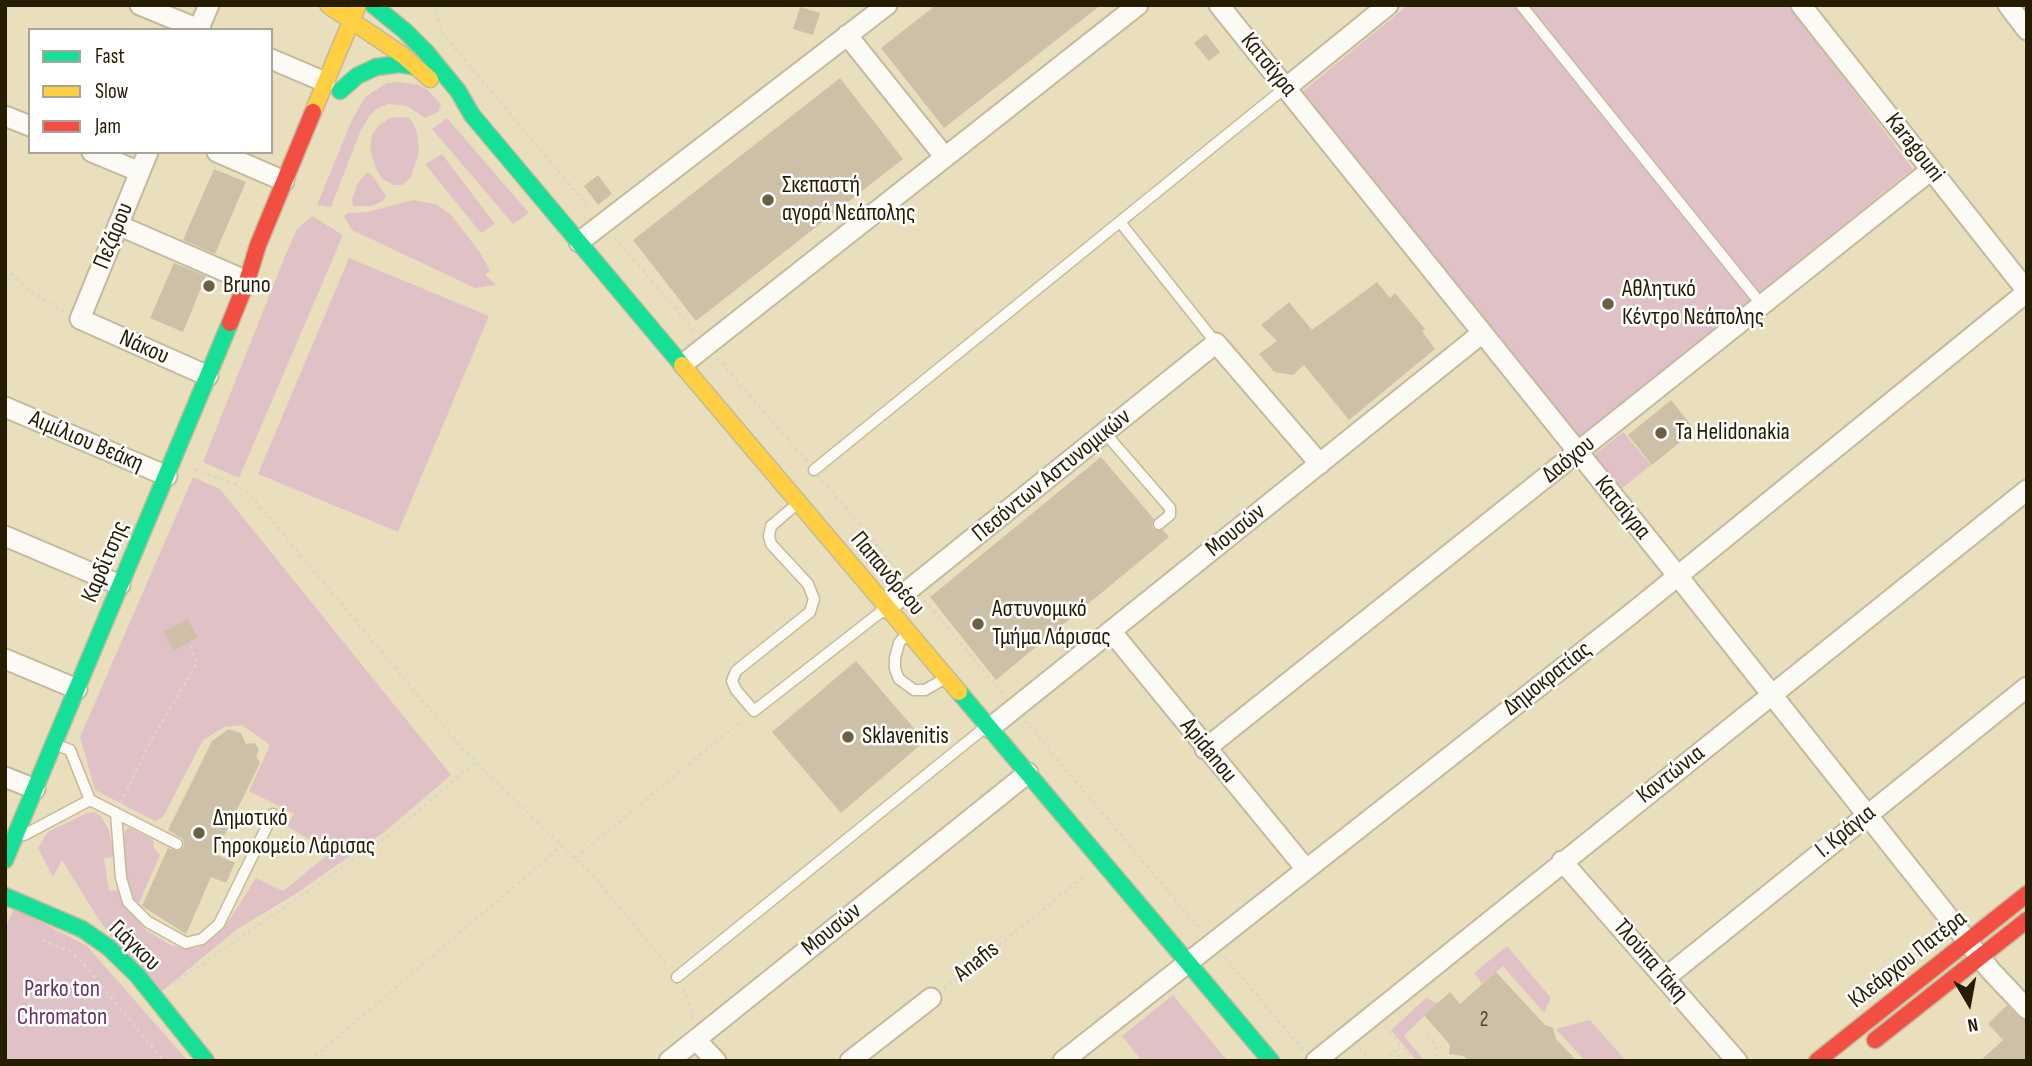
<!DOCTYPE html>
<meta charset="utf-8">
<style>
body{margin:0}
#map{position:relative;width:2032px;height:1066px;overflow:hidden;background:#eadfbc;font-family:"Sofia Sans Condensed",sans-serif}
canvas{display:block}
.frame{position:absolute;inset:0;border:7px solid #261c00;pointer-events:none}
.legend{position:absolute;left:28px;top:28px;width:245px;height:126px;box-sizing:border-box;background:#fff;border:2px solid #a8a499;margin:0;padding:9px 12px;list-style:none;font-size:21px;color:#261c00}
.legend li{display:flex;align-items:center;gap:14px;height:35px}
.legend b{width:35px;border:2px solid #a8a499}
.north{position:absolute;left:1934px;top:968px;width:70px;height:70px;-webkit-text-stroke:5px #fff;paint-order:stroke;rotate:170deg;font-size:19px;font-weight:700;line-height:28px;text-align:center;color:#261c00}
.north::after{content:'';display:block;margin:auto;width:24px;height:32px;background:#261c00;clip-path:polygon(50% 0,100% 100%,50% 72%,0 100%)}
</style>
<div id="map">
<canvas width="2032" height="1066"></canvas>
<div class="frame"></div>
<ul class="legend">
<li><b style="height:9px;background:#16e098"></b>Fast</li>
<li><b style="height:9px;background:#ffcf43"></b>Slow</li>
<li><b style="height:9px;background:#f24e42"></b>Jam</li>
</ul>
<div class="north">N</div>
</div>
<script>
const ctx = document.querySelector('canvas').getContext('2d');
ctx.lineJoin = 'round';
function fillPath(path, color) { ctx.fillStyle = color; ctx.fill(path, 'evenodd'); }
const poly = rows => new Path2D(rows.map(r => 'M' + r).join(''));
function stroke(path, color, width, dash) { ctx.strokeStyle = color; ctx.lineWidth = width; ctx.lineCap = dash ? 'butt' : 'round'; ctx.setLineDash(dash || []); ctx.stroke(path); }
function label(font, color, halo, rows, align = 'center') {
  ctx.font = font + ' "Sofia Sans Condensed",sans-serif'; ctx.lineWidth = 5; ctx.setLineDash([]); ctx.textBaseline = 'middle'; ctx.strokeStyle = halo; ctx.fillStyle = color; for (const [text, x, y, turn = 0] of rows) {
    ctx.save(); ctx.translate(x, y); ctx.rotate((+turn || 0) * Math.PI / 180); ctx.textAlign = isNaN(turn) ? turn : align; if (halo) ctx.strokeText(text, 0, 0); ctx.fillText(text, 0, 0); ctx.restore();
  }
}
const green = poly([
 [1408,5,1788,5,1913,169,1578,438,1302,92],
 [399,82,419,85,428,90,441,105,438,112,425,118,407,106,388,104,378,108,370,115,360,132,331,207,317,205,351,122,365,97,387,83],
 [399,117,409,118,414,124,418,138,419,152,411,177,402,185,394,185,382,179,376,168,370,150,372,135,379,125,390,118],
 [447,118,529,213,513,224,432,129],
 [442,154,495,224,481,233,425,164],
 [367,172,372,175,386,196,383,201,372,206,353,206,352,199,358,183],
 [413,200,436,204,451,215,479,251,490,270,485,275,496,285,475,288,352,230,344,216,348,213,368,212],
 [312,216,343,235,239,478,203,462,285,256,297,229],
 [349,258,489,316,398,532,258,474],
 [1623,432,1651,465,1621,489,1594,455],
 [193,477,220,489,451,775,387,830,297,893,236,930,161,992,127,957,99,920,62,860,53,877,38,848,48,832,87,813,94,812,101,816,109,830,114,857,104,858,109,891,119,890,123,904,146,930,170,945,187,949,198,948,217,932,230,919,256,878,283,891,331,852,286,826,294,814,249,791,270,745,242,725,224,727,203,740,163,817,155,821,95,790,80,737],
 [130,828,153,840,154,848,160,855,139,903,132,899,126,882,124,836,126,829],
 [14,908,87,946,188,1061,5,1061,5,928],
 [1507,946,1551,998,1544,1013,1503,966,1482,984,1474,973],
 [1173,995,1227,1060,1227,1061,1142,1061,1122,1036],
 [1426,998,1437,1003,1404,1036,1424,1060,1417,1061,1391,1030],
 [1590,1020,1626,1061,1585,1061,1556,1029]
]);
const building = poly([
 [936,5,1101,5,944,128,881,48],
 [800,7,820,13,813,35,793,29],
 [1206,34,1220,52,1209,61,1194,43],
 [840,78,903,159,696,321,633,240],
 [214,169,246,182,215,254,183,240],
 [598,175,612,194,598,205,584,186],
 [174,263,206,276,183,332,150,318],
 [1377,282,1390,298,1395,293,1425,329,1422,331,1435,349,1349,420,1304,365,1293,375,1274,372,1259,354,1277,341,1261,325,1289,302,1312,330],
 [1671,400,1695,430,1652,465,1628,435],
 [1101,457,1154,519,1152,525,1154,529,1163,530,1169,537,996,680,930,597],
 [187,619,198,637,174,651,163,632],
 [856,661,925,741,841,813,772,732],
 [229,729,241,733,246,744,255,743,259,750,256,756,260,763,215,854,235,863,226,883,211,877,186,934,142,906,168,848,178,851,184,847,183,839,168,830,212,741],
 [1496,972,1545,1025,1553,1028,1556,1039,1577,1061,1468,1061,1464,1056,1449,1054,1450,1045,1424,1015,1450,992,1460,1004],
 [2007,1005,2018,1017,2027,1021,2027,1061,1980,1061,2003,1040,1988,1024]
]);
const path = poly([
 [434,5,442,33,590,209],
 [615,238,695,332],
 [5,269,30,291,64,312],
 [717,358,807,461],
 [194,469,235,484,250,494,459,745,597,880,668,966],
 [822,480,901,574],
 [924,600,1003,694],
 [1025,721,1201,930],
 [121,803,147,748,197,663,189,642],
 [575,858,743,720],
 [42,940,69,951,80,960,164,1061],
 [1224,956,1303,1050],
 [173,984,388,836,475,763],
 [683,989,688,999,693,1019],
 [944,989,1086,875],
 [1385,1026,1414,1061],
 [1427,1036,1436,1046,1435,1061],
 [1359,1048,1371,1061],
 [310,1061,563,845],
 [1383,1061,1395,1051,1403,1061]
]);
const lane = poly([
 [1521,5,1761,304],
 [1120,222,1216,343],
 [1105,433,1170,508,1170,515,1159,524],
 [814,470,1286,87],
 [797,504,771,526,769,536,771,544,808,584,814,599,810,612,736,671,732,681,736,690,754,711,886,608],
 [907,633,899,643,895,658,895,669,899,679,914,690,925,690,946,678],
 [90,800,177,844],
 [116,813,121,878,128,902,148,922,186,943,202,939,219,924,273,814],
 [24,835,90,800,70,750,57,745],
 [677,977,988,725]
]);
const street = poly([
 [140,5,201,30],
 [1219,5,1677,575,1991,971,2027,1009],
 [1801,5,2027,291],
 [2008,5,2027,30],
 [198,30,209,5],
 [847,35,944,156],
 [271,59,325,82],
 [1287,87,1388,5],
 [5,116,30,126],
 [92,152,140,172],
 [148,152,80,319,208,376],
 [217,152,284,181],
 [118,225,247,281],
 [579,242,887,5],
 [683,364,1138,5],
 [5,407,167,476],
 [5,536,120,585],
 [886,608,1216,343,1320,464],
 [1111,631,1306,869],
 [5,659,77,689],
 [990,728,1481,334],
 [1205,749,1931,170],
 [5,777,35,789],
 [1562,861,1737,1061],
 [1665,978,2027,687],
 [696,1040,716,1061],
 [669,1061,1028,773],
 [850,1061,931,998],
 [1063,1061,1631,614,2027,292],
 [1316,1061,2027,490]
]);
const fast = poly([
 [373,5,405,31,427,53,458,91,472,115,682,365],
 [340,91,357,76,376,67,399,64,417,67],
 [959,692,1271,1061],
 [5,860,230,323],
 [5,896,82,929,108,947,137,975,206,1061]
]);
const slow = poly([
 [328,5,401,54,430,79],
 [313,112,358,5],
 [682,365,959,692]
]);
const jam = poly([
 [230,323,247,281,258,245,313,112],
 [1875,1040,2027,920],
 [1817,1061,2027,894]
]);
const markers = [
 [768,200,7,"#6b6042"],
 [209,286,7,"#6b6042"],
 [1608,304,7,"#6b6042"],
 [1661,433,7,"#6b6042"],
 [978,624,7,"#6b6042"],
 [848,737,7,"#6b6042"],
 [199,833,7,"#6b6042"]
];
const numberNames = [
 ["2",1484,1021]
];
const streetNames = [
 ["Κατσίγρα",1268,65,51],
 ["Karagouni",1914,148,52],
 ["Πεζάρου",114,236,-68],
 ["Νάκου",144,348,24],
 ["Αιμίλιου Βεάκη",86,442,23],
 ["Δαόχου",1569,460,-39],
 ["Πεσόντων Αστυνομικών",1052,476,-39],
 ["Κατσίγρα",1622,508,51],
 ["Μουσών",1236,531,-39],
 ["Καρδίτσης",106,562,-67],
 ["Παπανδρέου",887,574,50],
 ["Δημοκρατίας",1548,679,-38],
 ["Apidanou",1208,751,51],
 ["Καντώνια",1671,775,-38],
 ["Ι. Κράγια",1846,832,-39],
 ["Μουσών",832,930,-39],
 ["Γιάγκου",134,946,44],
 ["Κλεάρχου Πατέρα",1908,960,-38],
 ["Τλούπα Τάκη",1650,961,49],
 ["Anafis",977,962,-38]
];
const poiNames = [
 ["Σκεπαστή",782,186],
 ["αγορά Νεάπολης",782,214],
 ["Bruno",223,286],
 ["Αθλητικό",1622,290],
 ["Κέντρο Νεάπολης",1622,318],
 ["Ta Helidonakia",1675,433],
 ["Αστυνομικό",992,610],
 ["Τμήμα Λάρισας",992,638],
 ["Sklavenitis",862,737],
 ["Δημοτικό",213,819],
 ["Γηροκομείο Λάρισας",213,847]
];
const parkNames = [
 ["Parko ton",62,990],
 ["Chromaton",62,1018]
];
fillPath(green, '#e0c2c6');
fillPath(building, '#cdc0a7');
stroke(lane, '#c4ba9b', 13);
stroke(street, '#c4ba9b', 23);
stroke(fast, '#c4ba9b', 19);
stroke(slow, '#c4ba9b', 19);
stroke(jam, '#c4ba9b', 19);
stroke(path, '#dad6cb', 2.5, [3.5, 3.5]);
stroke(lane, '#fcfaf5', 10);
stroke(street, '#fcfaf5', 19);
stroke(fast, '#16e098', 16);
stroke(slow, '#ffcf43', 16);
stroke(jam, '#f24e42', 16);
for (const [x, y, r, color] of markers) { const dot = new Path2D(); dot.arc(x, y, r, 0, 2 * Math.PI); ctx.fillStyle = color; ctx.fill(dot); stroke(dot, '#fff', 2.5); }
label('21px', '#50452a', null, numberNames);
label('24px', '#261c00', '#fff', streetNames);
label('24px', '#261c00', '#fff', poiNames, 'left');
label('24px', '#6c3064', '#fff', parkNames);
</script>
